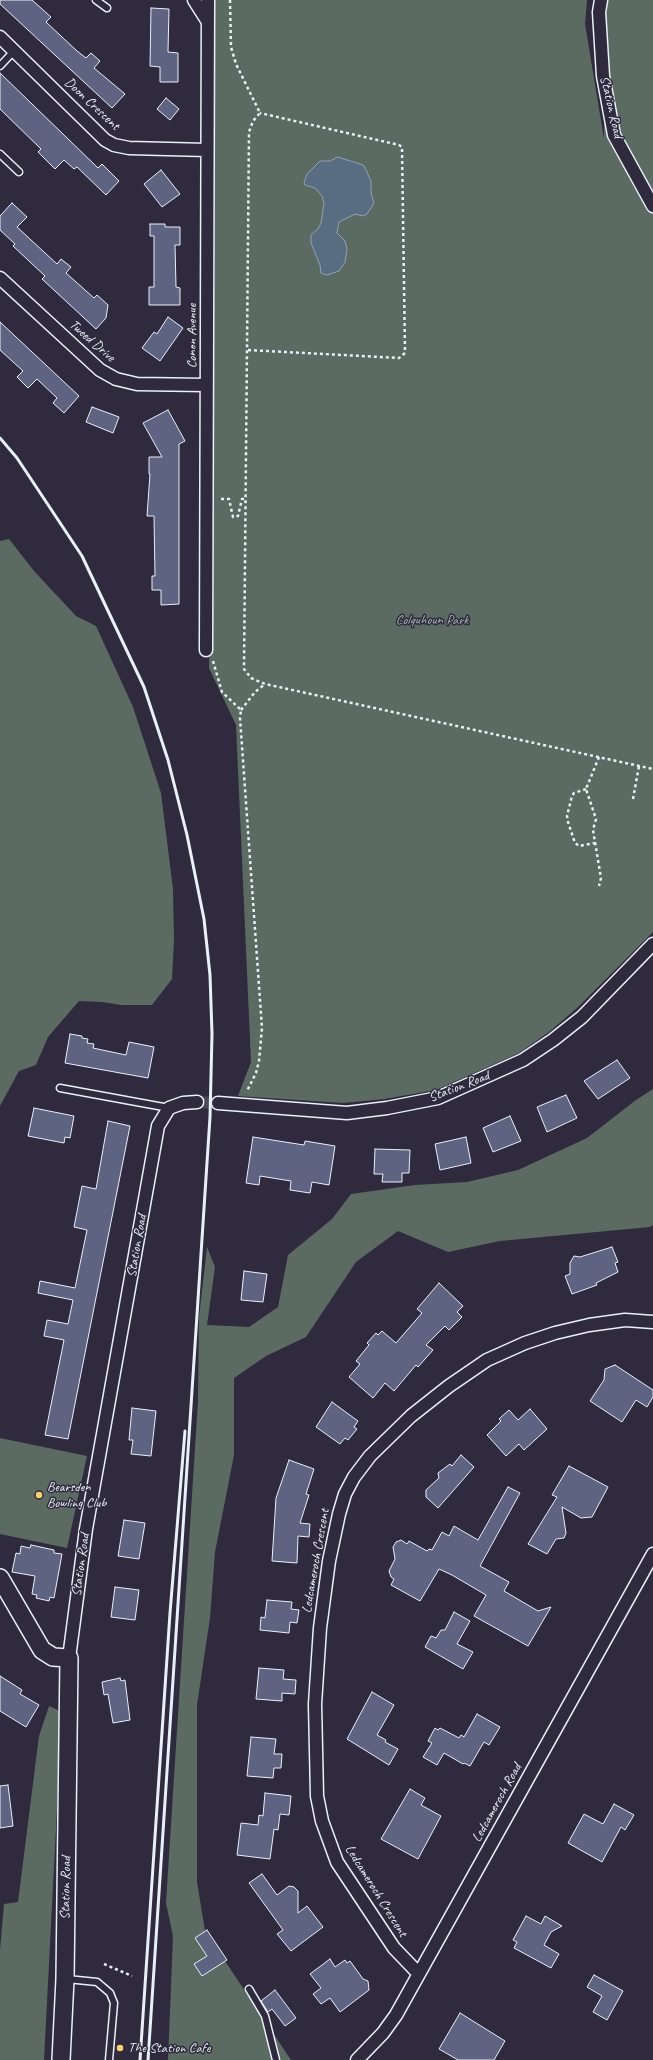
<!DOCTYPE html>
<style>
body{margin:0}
canvas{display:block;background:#2f2a3d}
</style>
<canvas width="653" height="2060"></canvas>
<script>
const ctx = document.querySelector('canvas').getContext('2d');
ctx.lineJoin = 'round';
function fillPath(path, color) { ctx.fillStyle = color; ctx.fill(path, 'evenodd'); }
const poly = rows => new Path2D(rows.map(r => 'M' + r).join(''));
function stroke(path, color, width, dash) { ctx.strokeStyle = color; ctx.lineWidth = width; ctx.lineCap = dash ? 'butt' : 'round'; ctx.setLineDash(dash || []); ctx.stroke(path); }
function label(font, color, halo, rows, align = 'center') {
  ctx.font = font + ' Caveat,sans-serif'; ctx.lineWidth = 3; ctx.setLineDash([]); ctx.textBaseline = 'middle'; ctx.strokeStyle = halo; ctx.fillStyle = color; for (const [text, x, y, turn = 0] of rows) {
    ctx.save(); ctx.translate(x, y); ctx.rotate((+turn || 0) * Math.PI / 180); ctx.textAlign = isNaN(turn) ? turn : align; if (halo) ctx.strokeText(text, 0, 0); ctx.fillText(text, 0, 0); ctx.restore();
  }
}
const green = poly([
 [215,0,587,0,585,24,604,139,605,0,653,0,653,932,577,1008,549,1032,519,1053,436,1090,384,1099,343,1103,238,1096,251,1062,236,725,209,668,214,326],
 [9,539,34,571,76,616,96,626,133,707,161,793,173,889,174,940,172,979,152,1005,121,1005,102,1002,79,1001,48,1037,36,1065,19,1071,0,1106,0,541],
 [653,1089,653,1225,650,1227,500,1241,448,1252,398,1231,356,1262,306,1337,266,1356,234,1378,234,1455,215,1552,210,1618,197,1705,197,1882,205,1931,291,2060,168,2060,173,1936,166,1903,198,1401,199,1317,207,1247,215,1267,207,1325,249,1327,278,1307,288,1255,332,1219,351,1194,415,1185,467,1182,518,1170,587,1138,636,1100],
 [0,1438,87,1456,67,1548,0,1534],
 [49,1706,62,1712,44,2060,0,2060,0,1950,4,1904,18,1902,39,1736]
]);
const water = poly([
 [338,157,363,165,365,168,371,181,371,193,374,203,367,214,363,216,355,214,339,222,337,233,345,241,347,249,345,262,339,271,327,275,321,273,320,265,311,243,311,235,318,229,321,223,324,203,322,196,315,188,305,185,304,183,307,174,320,161,330,161,338,157]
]);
const building = poly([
 [0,0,32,0,51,17,46,22,77,51,86,58,91,53,100,61,94,68,125,94,112,108,0,4,0,0],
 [151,8,169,9,168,52,178,53,178,82,160,82,160,67,150,66,151,8],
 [0,73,98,168,102,164,119,181,106,195,77,167,74,169,64,160,55,169,38,152,41,149,0,109,0,73],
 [166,98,179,109,170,120,157,109,166,98],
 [161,170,180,194,162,207,144,184,161,170],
 [12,203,27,217,17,227,57,264,61,259,71,267,66,273,94,298,97,295,108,305,106,318,96,329,42,279,45,276,13,246,15,244,0,230,0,216,12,203],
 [150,224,165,224,165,227,180,227,180,245,175,245,176,287,180,288,180,305,149,305,149,287,154,287,154,236,150,236,150,224],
 [168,317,183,328,160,361,142,348,154,332,157,334,168,317],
 [0,322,79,396,64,413,53,403,57,398,37,379,28,388,17,377,23,371,0,350,0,322],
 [92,407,119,417,113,433,86,422,92,407],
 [168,410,185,441,179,444,179,604,161,605,161,590,152,590,152,576,155,576,154,516,147,516,150,474,149,474,149,457,162,457,143,423,168,410],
 [70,1034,82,1036,82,1038,88,1039,87,1043,94,1044,93,1048,126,1055,129,1042,154,1047,148,1078,65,1063,70,1034],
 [617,1060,630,1078,598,1099,584,1081,617,1060],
 [566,1095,577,1118,547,1132,537,1107,566,1095],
 [34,1108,74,1116,70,1138,65,1137,64,1143,28,1136,34,1108],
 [510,1116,521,1141,493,1152,483,1128,510,1116],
 [108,1121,130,1126,68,1439,45,1435,64,1340,44,1336,47,1320,68,1324,73,1300,38,1293,40,1281,75,1288,87,1230,74,1227,82,1186,96,1189,108,1121],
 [253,1137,304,1145,305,1141,335,1146,329,1185,312,1182,310,1193,290,1190,291,1181,260,1176,259,1185,246,1183,253,1137],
 [466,1137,471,1163,440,1170,435,1144,466,1137],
 [375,1149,410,1150,409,1173,402,1173,402,1182,382,1182,383,1174,374,1174,375,1149],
 [612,1247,618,1262,615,1263,618,1272,596,1283,597,1285,572,1294,565,1276,570,1274,570,1263,574,1256,580,1257,612,1247],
 [244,1271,267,1274,263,1302,241,1300,244,1271],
 [439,1283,463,1306,457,1312,462,1317,449,1330,445,1326,426,1345,433,1350,418,1367,416,1365,394,1391,385,1383,373,1398,349,1377,360,1364,356,1361,369,1345,367,1343,376,1333,378,1335,382,1331,396,1343,422,1313,417,1309,439,1283],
 [615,1365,653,1390,653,1397,647,1407,636,1400,622,1422,590,1401,604,1380,605,1369,615,1365],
 [332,1402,358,1421,354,1427,357,1429,348,1440,345,1438,340,1444,316,1427,332,1402],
 [132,1408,156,1411,151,1456,131,1454,133,1440,129,1440,132,1408],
 [530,1409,547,1429,524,1450,519,1444,506,1456,487,1435,501,1421,499,1419,509,1410,518,1420,530,1409],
 [461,1455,474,1467,438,1508,426,1497,426,1490,439,1478,438,1473,450,1464,452,1466,461,1455],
 [289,1460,314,1469,306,1494,309,1495,300,1523,310,1524,309,1537,298,1536,297,1563,272,1561,276,1498,289,1460],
 [569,1466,608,1487,592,1517,581,1518,562,1507,566,1533,564,1538,556,1539,547,1554,528,1544,557,1497,552,1495,569,1466],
 [508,1487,520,1493,480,1566,509,1582,504,1591,538,1611,551,1607,528,1646,474,1616,486,1595,452,1575,439,1569,420,1601,391,1585,394,1579,391,1577,389,1571,395,1559,393,1547,396,1542,401,1540,407,1544,409,1541,427,1551,429,1549,432,1550,442,1532,449,1536,454,1526,478,1540,508,1487],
 [124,1520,145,1523,139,1559,118,1556,124,1520],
 [31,1545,54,1550,54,1553,62,1554,54,1598,50,1597,49,1601,36,1598,37,1595,32,1594,35,1576,12,1572,16,1553,20,1554,21,1546,30,1548,31,1545],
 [115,1587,139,1590,135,1620,111,1617,115,1587],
 [267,1600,292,1602,291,1609,299,1610,297,1623,290,1622,289,1633,260,1630,261,1617,265,1618,267,1600],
 [454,1612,470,1621,457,1644,473,1652,463,1669,425,1647,431,1636,436,1638,441,1630,445,1630,454,1612],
 [259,1668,284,1670,283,1679,296,1680,295,1694,282,1693,282,1701,256,1699,259,1668],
 [0,1676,22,1690,20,1694,39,1705,26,1727,0,1711,0,1676],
 [120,1678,121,1681,125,1680,130,1720,113,1723,108,1694,104,1695,102,1682,120,1678],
 [372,1692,394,1705,377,1735,386,1740,385,1742,398,1749,389,1765,347,1739,372,1692],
 [477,1714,500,1727,489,1745,484,1742,470,1766,464,1763,463,1764,444,1753,437,1765,423,1757,432,1743,428,1741,435,1728,438,1730,440,1728,459,1738,461,1735,464,1737,477,1714],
 [251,1737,276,1739,274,1754,282,1754,281,1768,274,1768,273,1778,247,1776,251,1737],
 [8,1785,13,1826,0,1828,0,1786,8,1785],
 [410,1789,425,1798,421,1805,441,1816,418,1859,381,1839,410,1789],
 [265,1793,291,1796,289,1815,280,1814,278,1830,274,1829,270,1859,237,1855,241,1823,258,1825,259,1815,263,1816,265,1793],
 [614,1804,634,1815,625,1830,621,1827,602,1862,568,1843,584,1814,603,1824,614,1804],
 [262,1874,277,1895,289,1886,294,1887,298,1891,298,1913,307,1906,323,1927,291,1951,277,1934,283,1930,249,1883,262,1874],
 [526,1916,541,1924,545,1916,562,1926,551,1932,544,1945,559,1954,551,1968,514,1948,517,1942,513,1940,526,1916],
 [207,1930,227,1960,202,1976,194,1964,207,1956,195,1938,207,1930],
 [330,1959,335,1967,345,1960,347,1963,350,1961,363,1979,368,1981,369,1990,340,2012,330,1998,321,2004,313,1994,321,1988,310,1974,330,1959],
 [594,1975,623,1991,607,2020,593,2012,602,1996,587,1987,594,1975],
 [275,1990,296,2018,285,2026,272,2009,268,2012,261,2001,275,1990],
 [460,2013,505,2041,494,2060,458,2060,439,2049,460,2013]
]);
const streetTunnel = poly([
 [197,1102,218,1103]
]);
const path = poly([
 [230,0,231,47,236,64,260,113,253,121,249,132,244,669,251,678,265,684,653,769],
 [248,350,399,358,405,353,402,147,399,145,260,113],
 [221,499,229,499,233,517,238,516,242,499,246,499],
 [213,661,222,692,241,710,240,718,262,1028,259,1061,256,1073,247,1091],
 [241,710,255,692,265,684],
 [599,757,586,789,596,819,593,830,601,878,599,886],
 [586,789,574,793,572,796,567,816,568,822,575,843,579,846,595,843],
 [633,799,639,766],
 [104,1964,132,1976]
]);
const lane = poly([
 [96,0,107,8],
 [0,66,14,51],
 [0,154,19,172],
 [60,1088,169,1108],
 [67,1979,97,1982,110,1993,114,2003,109,2060],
 [249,1989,265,2016,276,2060]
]);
const street = poly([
 [194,0,208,22],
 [601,0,599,12,603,76,614,135,653,206],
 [0,37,105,140,114,145,129,148,207,150],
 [0,278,100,370,116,379,137,384,206,385],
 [206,650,208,0],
 [218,1103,347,1113,387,1108,438,1098,523,1060,553,1040,582,1017,653,944],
 [69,1658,86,1529,158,1126,169,1108,183,1103,197,1102],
 [419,1974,394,1948,337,1862,322,1821,317,1796,315,1704,320,1628,329,1561,339,1514,345,1494,354,1477,370,1456,411,1416,449,1386,487,1360,525,1343,555,1333,589,1325,625,1320,653,1322],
 [357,2060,383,2033,396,2015,653,1554]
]);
const secondary = poly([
 [0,1578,42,1650,53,1657,69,1658,65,1979,61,2060]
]);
const rail = poly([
 [0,438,17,458,82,556,144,687,168,760,187,835,204,919,210,975,212,1034,210,1117,148,2060],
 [140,2060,170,1613,185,1431]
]);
const markers = [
 [39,1495,4,"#ffd166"],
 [120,2048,4,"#ffd166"]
];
const streetNames = [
 ["Doon Crescent",92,104,43],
 ["Station Road",611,107,77],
 ["Conon Avenue",192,336,-90],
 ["Tweed Drive",92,341,41],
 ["Station Road",459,1087,-21],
 ["Station Road",137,1246,-80],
 ["Ledcameroch Crescent",316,1561,-80],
 ["Station Road",81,1565,-82],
 ["Ledcameroch Road",497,1803,-61],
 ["Station Road",66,1888,-89],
 ["Ledcameroch Crescent",376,1891,58]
];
const parkNames = [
 ["Colquhoun Park",432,620]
];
const poiNames = [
 ["Bearsden",47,1487],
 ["Bowling Club",47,1503],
 ["The Station Cafe",128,2048]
];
fillPath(green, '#5c6b62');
fillPath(water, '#586c82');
stroke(water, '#92a1b1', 1);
fillPath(building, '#5d6380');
stroke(building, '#e8f1f8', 1);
stroke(streetTunnel, '#4b4859', 12, [12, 6]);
stroke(lane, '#e8f1f8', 9);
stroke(street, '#e8f1f8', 15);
stroke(secondary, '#e8f1f8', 20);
stroke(path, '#e8f1f8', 2.5, [3, 3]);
stroke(lane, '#2f2a3d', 6);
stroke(street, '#2f2a3d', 12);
stroke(secondary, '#2f2a3d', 17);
stroke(rail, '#e8f1f8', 3);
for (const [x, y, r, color] of markers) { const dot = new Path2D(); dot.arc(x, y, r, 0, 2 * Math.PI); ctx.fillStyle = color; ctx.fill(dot); stroke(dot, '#2f2a3d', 1.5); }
label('14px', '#e8f1f8', '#2f2a3d', streetNames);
label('14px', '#a9b5b4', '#2f2a3d', parkNames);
label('14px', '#e8f1f8', '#2f2a3d', poiNames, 'left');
</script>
